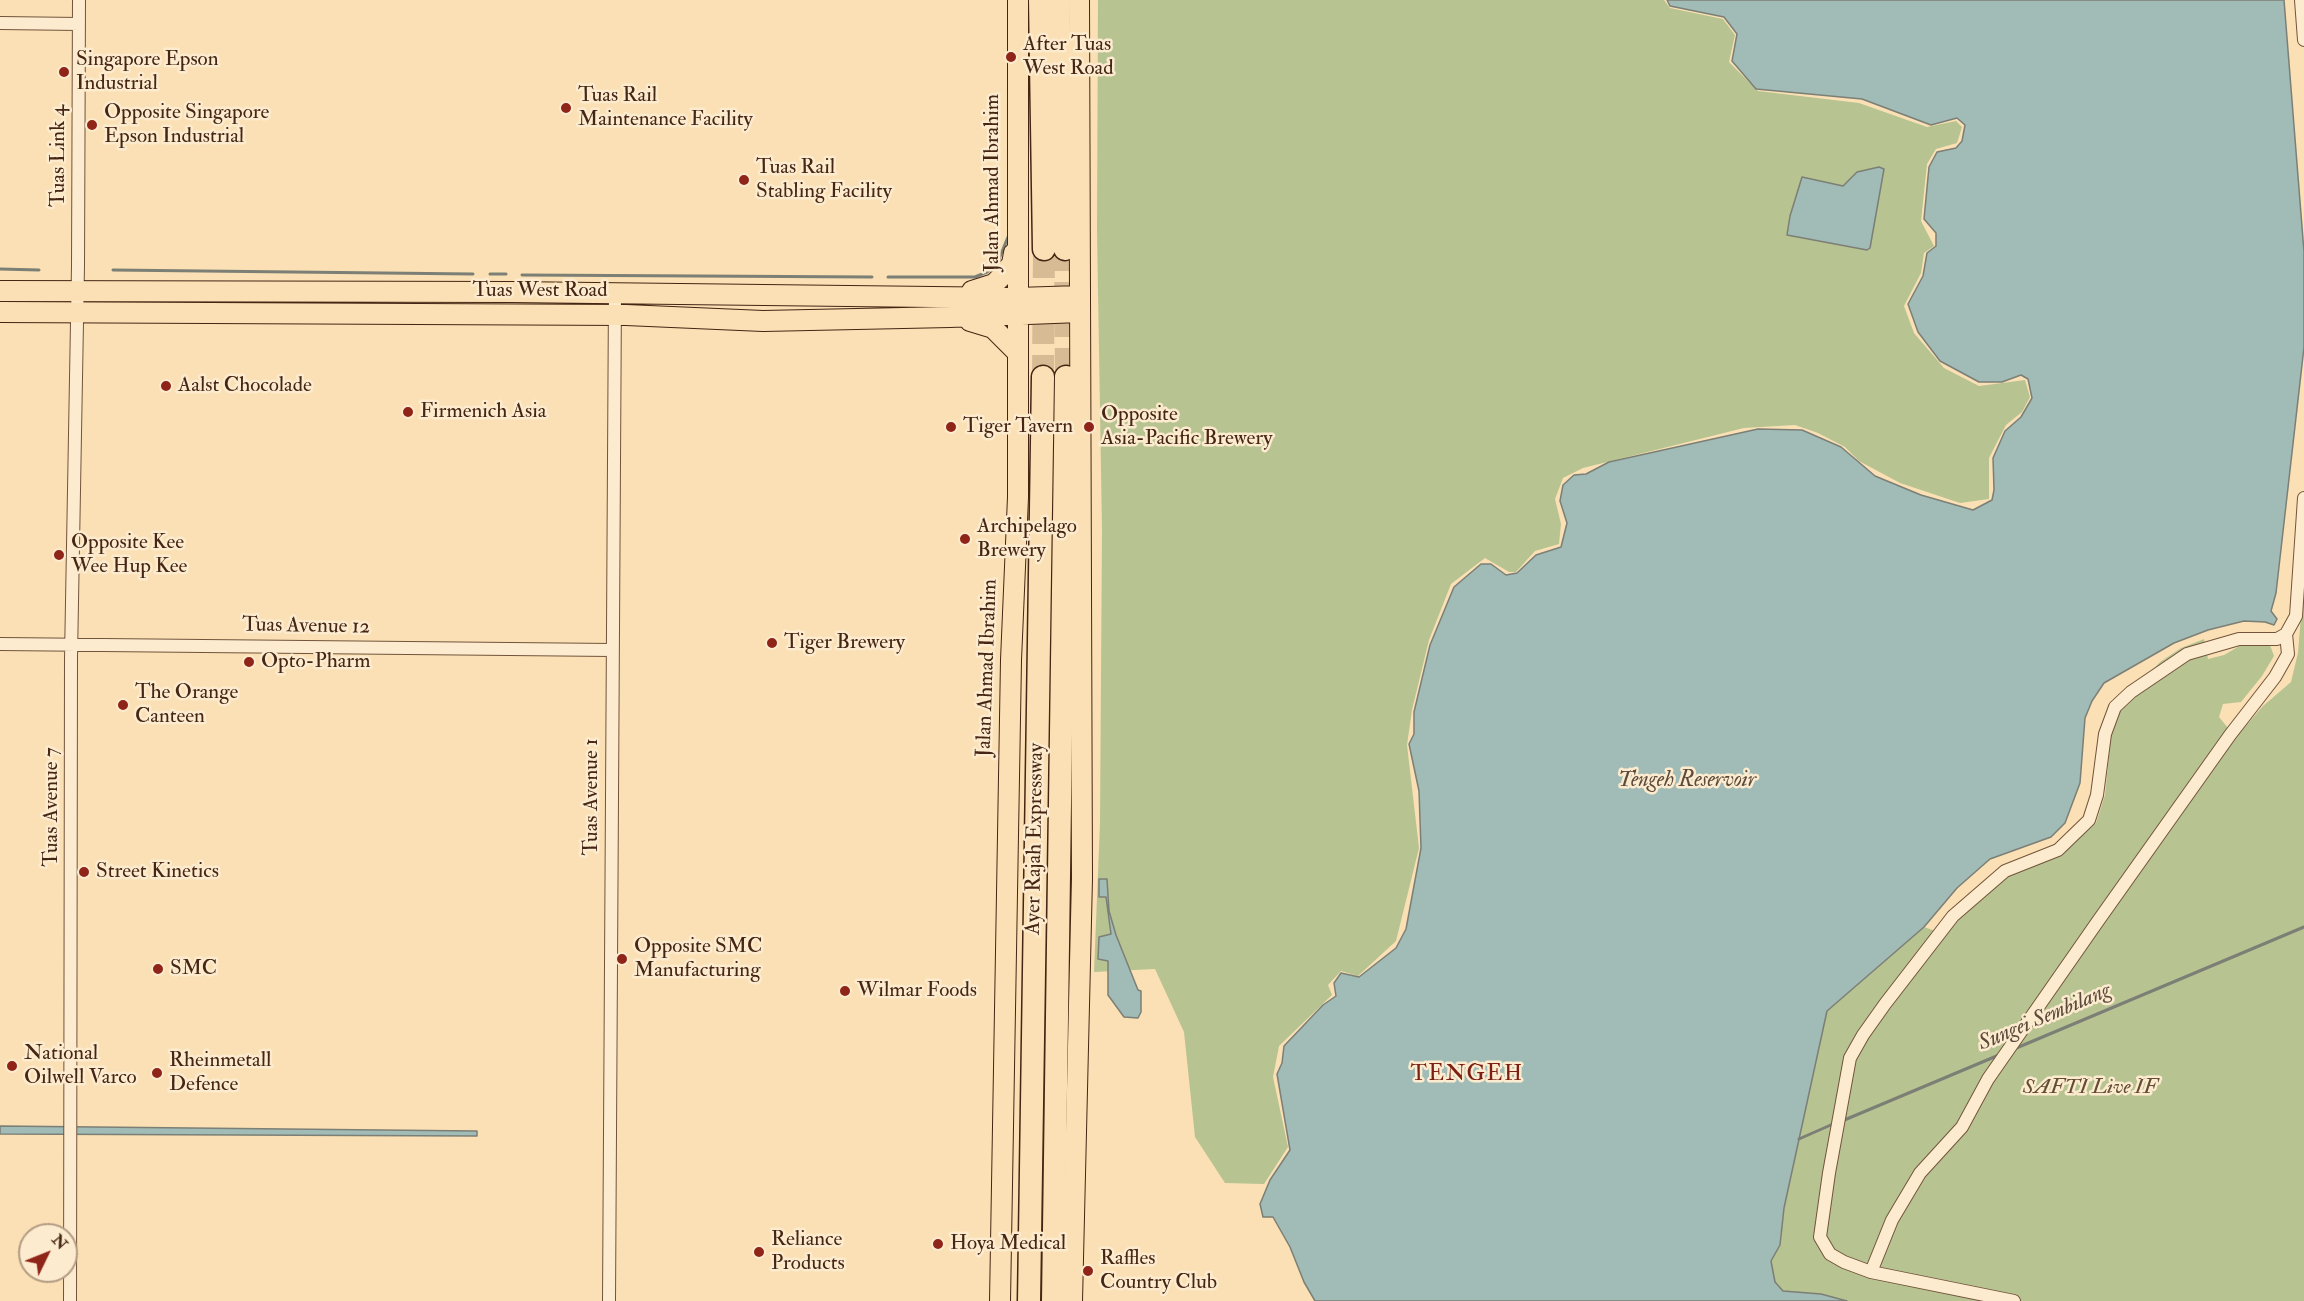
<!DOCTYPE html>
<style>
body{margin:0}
#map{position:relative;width:2304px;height:1301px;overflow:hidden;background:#fae0b4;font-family:"IM FELL Double Pica",serif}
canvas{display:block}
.north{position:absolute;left:18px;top:1223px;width:60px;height:60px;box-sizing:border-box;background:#fcebce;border:2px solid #b39c83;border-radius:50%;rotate:47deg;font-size:16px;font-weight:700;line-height:24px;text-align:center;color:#452513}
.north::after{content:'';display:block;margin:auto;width:21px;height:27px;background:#8f2418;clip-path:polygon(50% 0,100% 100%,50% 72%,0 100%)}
</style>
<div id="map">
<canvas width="2304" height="1301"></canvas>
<div class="north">N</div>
</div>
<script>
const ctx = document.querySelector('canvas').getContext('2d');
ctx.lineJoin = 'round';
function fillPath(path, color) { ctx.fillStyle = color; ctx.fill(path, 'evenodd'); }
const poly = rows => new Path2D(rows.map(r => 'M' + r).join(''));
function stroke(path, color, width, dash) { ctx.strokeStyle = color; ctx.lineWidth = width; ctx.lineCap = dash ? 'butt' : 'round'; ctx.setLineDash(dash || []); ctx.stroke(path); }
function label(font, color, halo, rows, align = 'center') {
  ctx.font = font + ' "IM FELL Double Pica",serif'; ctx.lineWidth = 5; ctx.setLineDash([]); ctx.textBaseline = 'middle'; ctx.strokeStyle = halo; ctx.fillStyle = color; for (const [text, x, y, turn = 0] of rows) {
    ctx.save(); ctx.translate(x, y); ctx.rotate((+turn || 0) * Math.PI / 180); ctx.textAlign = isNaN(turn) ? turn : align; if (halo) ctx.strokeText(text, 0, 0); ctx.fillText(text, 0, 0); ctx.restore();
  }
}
const green = poly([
 [1098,0,1664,0,1670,8,1723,19,1735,35,1729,62,1758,91,1859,103,1927,127,1956,121,1962,127,1957,143,1936,149,1927,164,1921,221,1934,246,1924,253,1921,273,1904,306,1914,333,1944,368,1979,386,2025,380,2030,397,2022,412,2006,425,1989,458,1989,499,1960,503,1900,483,1859,461,1845,447,1818,433,1795,425,1744,428,1583,468,1563,478,1555,499,1561,524,1559,544,1535,551,1516,572,1509,572,1485,558,1451,584,1429,640,1412,710,1407,745,1419,848,1396,941,1358,976,1341,971,1328,985,1332,995,1279,1046,1273,1077,1288,1147,1264,1184,1225,1183,1195,1137,1184,1032,1155,969,1094,972,1100,823,1102,530,1097,230],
 [2304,578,2304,1301,1847,1301,1821,1294,1783,1291,1775,1282,1771,1261,1780,1245,1784,1208,1827,1011,1924,927,1944,934,1957,919,2007,875,2061,853,2096,823,2105,795,2111,735,2117,708,2160,662,2181,648,2204,639,2208,659,2224,655,2243,644,2270,645,2274,656,2262,676,2241,702,2223,704,2219,717,2228,728,2219,745,2225,750,2263,706,2291,682,2298,653]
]);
const water = poly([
 [1667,0,2284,0,2304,252,2304,347,2276,593,2271,611,2277,619,2274,625,2265,622,2244,621,2208,630,2174,643,2104,683,2092,701,2085,718,2080,783,2065,823,2051,837,1990,859,1957,888,1924,927,1827,1011,1784,1208,1780,1245,1771,1261,1775,1282,1783,1291,1821,1294,1847,1301,1315,1301,1304,1282,1290,1247,1273,1217,1263,1217,1260,1204,1270,1180,1290,1150,1277,1074,1282,1063,1284,1046,1323,1005,1336,996,1334,983,1341,973,1359,977,1396,948,1406,929,1421,848,1419,791,1409,744,1414,734,1414,712,1430,645,1454,587,1481,564,1491,564,1506,575,1517,573,1536,555,1561,547,1567,523,1560,501,1563,485,1574,475,1586,474,1609,462,1758,429,1802,430,1841,447,1875,476,1921,495,1973,510,1992,500,1994,490,1993,458,2005,431,2021,417,2032,398,2028,379,2021,375,2002,382,1979,382,1940,361,1918,332,1908,304,1923,276,1927,253,1936,246,1936,233,1924,219,1929,167,1937,152,1956,148,1962,141,1965,125,1957,118,1931,125,1862,99,1756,89,1732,61,1737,34,1724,17,1670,6,1667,0],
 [1879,167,1884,169,1870,248,1867,250,1787,235,1790,216,1802,177,1843,186,1857,172,1879,167],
 [1099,879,1107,879,1109,911,1116,935,1138,990,1141,991,1141,1012,1138,1018,1124,1017,1108,995,1108,961,1098,959,1099,937,1111,934,1106,897,1099,897,1099,879],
 [0,1126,477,1131,477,1136,0,1134,0,1126]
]);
const stream = poly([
 [0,269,39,270],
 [113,270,473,274],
 [490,274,506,274],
 [522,275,872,277],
 [888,277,975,277,987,272,997,264,1008,237],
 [2014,1049,2304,927],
 [1842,1121,1999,1055],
 [1799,1139,1833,1124]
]);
const highwayTunnel = poly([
 [1065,249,1066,377],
 [1043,377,1044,249]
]);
const street = poly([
 [2301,0,2304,40],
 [0,23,79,24],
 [0,644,612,650],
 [1871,1272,1892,1220,1920,1173,1962,1127,1988,1079,2098,921,2230,735,2275,677,2288,654,2286,634],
 [70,1301,71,658,78,266,79,0],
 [609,1301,615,293],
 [2014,1301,1871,1272,1844,1262,1830,1254,1820,1237,1829,1173,1850,1058,1863,1035,1885,1004,1953,916,2005,871,2058,850,2089,820,2097,795,2105,734,2115,707,2131,692,2187,654,2239,639,2277,639,2286,634,2296,616,2304,498]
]);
const primary = poly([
 [0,291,511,292,1017,298,1080,296],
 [972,291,994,284,1000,278,1012,264,1014,253],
 [0,312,626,315,763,321,950,317,1080,312],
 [970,321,993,328,1018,353],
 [1000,1301,1011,660,1018,497,1018,0],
 [1072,1301,1082,878,1079,0]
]);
const highway = poly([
 [1040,0,1044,249],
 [1058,0,1065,249],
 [1029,1301,1043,377],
 [1053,1301,1066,377]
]);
const markers = [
 [1011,57,6,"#8f2418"],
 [64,72,6,"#8f2418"],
 [566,108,6,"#8f2418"],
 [92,125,6,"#8f2418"],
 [744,180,6,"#8f2418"],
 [166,386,6,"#8f2418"],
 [408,412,6,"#8f2418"],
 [951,427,6,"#8f2418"],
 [1089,427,6,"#8f2418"],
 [965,539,6,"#8f2418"],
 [59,555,6,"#8f2418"],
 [772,643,6,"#8f2418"],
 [249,662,6,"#8f2418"],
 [123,705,6,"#8f2418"],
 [84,872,6,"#8f2418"],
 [622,959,6,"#8f2418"],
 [158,969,6,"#8f2418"],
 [845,991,6,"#8f2418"],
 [12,1066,6,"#8f2418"],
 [157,1073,6,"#8f2418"],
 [938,1244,6,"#8f2418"],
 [759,1252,6,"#8f2418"],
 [1088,1271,6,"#8f2418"]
];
const poiNames = [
 ["After Tuas",1023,45],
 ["West Road",1023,69],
 ["Singapore Epson",76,60],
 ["Industrial",76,84],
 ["Tuas Rail",578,96],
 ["Maintenance Facility",578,120],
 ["Opposite Singapore",104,113],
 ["Epson Industrial",104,137],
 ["Tuas Rail",756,168],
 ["Stabling Facility",756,192],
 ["Aalst Chocolade",178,386],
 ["Firmenich Asia",420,412],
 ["Opposite",1101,415],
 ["Asia-Pacific Brewery",1101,439],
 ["Tiger Tavern",963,427],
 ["Archipelago",977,527],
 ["Brewery",977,551],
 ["Opposite Kee",71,543],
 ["Wee Hup Kee",71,567],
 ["Tiger Brewery",784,643],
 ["Opto-Pharm",261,662],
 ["The Orange",135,693],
 ["Canteen",135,717],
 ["Street Kinetics",96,872],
 ["Opposite SMC",634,947],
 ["Manufacturing",634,971],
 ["SMC",170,969],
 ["Wilmar Foods",857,991],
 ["National",24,1054],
 ["Oilwell Varco",24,1078],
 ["Rheinmetall",169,1061],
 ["Defence",169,1085],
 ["Reliance",771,1240],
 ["Products",771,1264],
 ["Hoya Medical",950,1244],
 ["Raffles",1100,1259],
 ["Country Club",1100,1283]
];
const streetNames = [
 ["Tuas Link 4",59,156,-90],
 ["Jalan Ahmad Ibrahim",993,183,-90],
 ["Tuas West Road",540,291],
 ["Tuas Avenue 12",306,627,1],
 ["Jalan Ahmad Ibrahim",988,668,-88],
 ["Tuas Avenue 1",592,797,-90],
 ["Tuas Avenue 7",52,807,-90],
 ["Ayer Rajah Expressway",1036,839,-89]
];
const parkNames = [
 ["SAFTI Live IF",2090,1088]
];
const waterNames = [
 ["Tengeh Reservoir",1687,781],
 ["Sungei Sembilang",2045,1018,-23]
];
const neighbourhoodNames = [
 ["TENGEH",1467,1075]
];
fillPath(green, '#b8c392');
fillPath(water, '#a1bbb6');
stroke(water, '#7c7f75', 1.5);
stroke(stream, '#7c7f75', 3);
stroke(highwayTunnel, '#d6bb94', 22, [22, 11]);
stroke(street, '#72543b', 14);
stroke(primary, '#452513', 22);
stroke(highway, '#452513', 25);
stroke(street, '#fcebce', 12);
stroke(primary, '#fae0b4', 20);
stroke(highway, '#fae0b4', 22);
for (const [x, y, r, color] of markers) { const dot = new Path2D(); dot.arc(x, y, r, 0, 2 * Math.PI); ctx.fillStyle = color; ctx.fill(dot); stroke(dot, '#fcebce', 2); }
label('21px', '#452513', '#fcebce', poiNames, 'left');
label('21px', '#452513', '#fcebce', streetNames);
label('italic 21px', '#624c33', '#fcebce', parkNames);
label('italic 22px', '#5c4a3c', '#fcebce', waterNames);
ctx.letterSpacing = '1.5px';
label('22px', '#7a1f14', '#fcebce', neighbourhoodNames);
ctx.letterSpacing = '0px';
</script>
